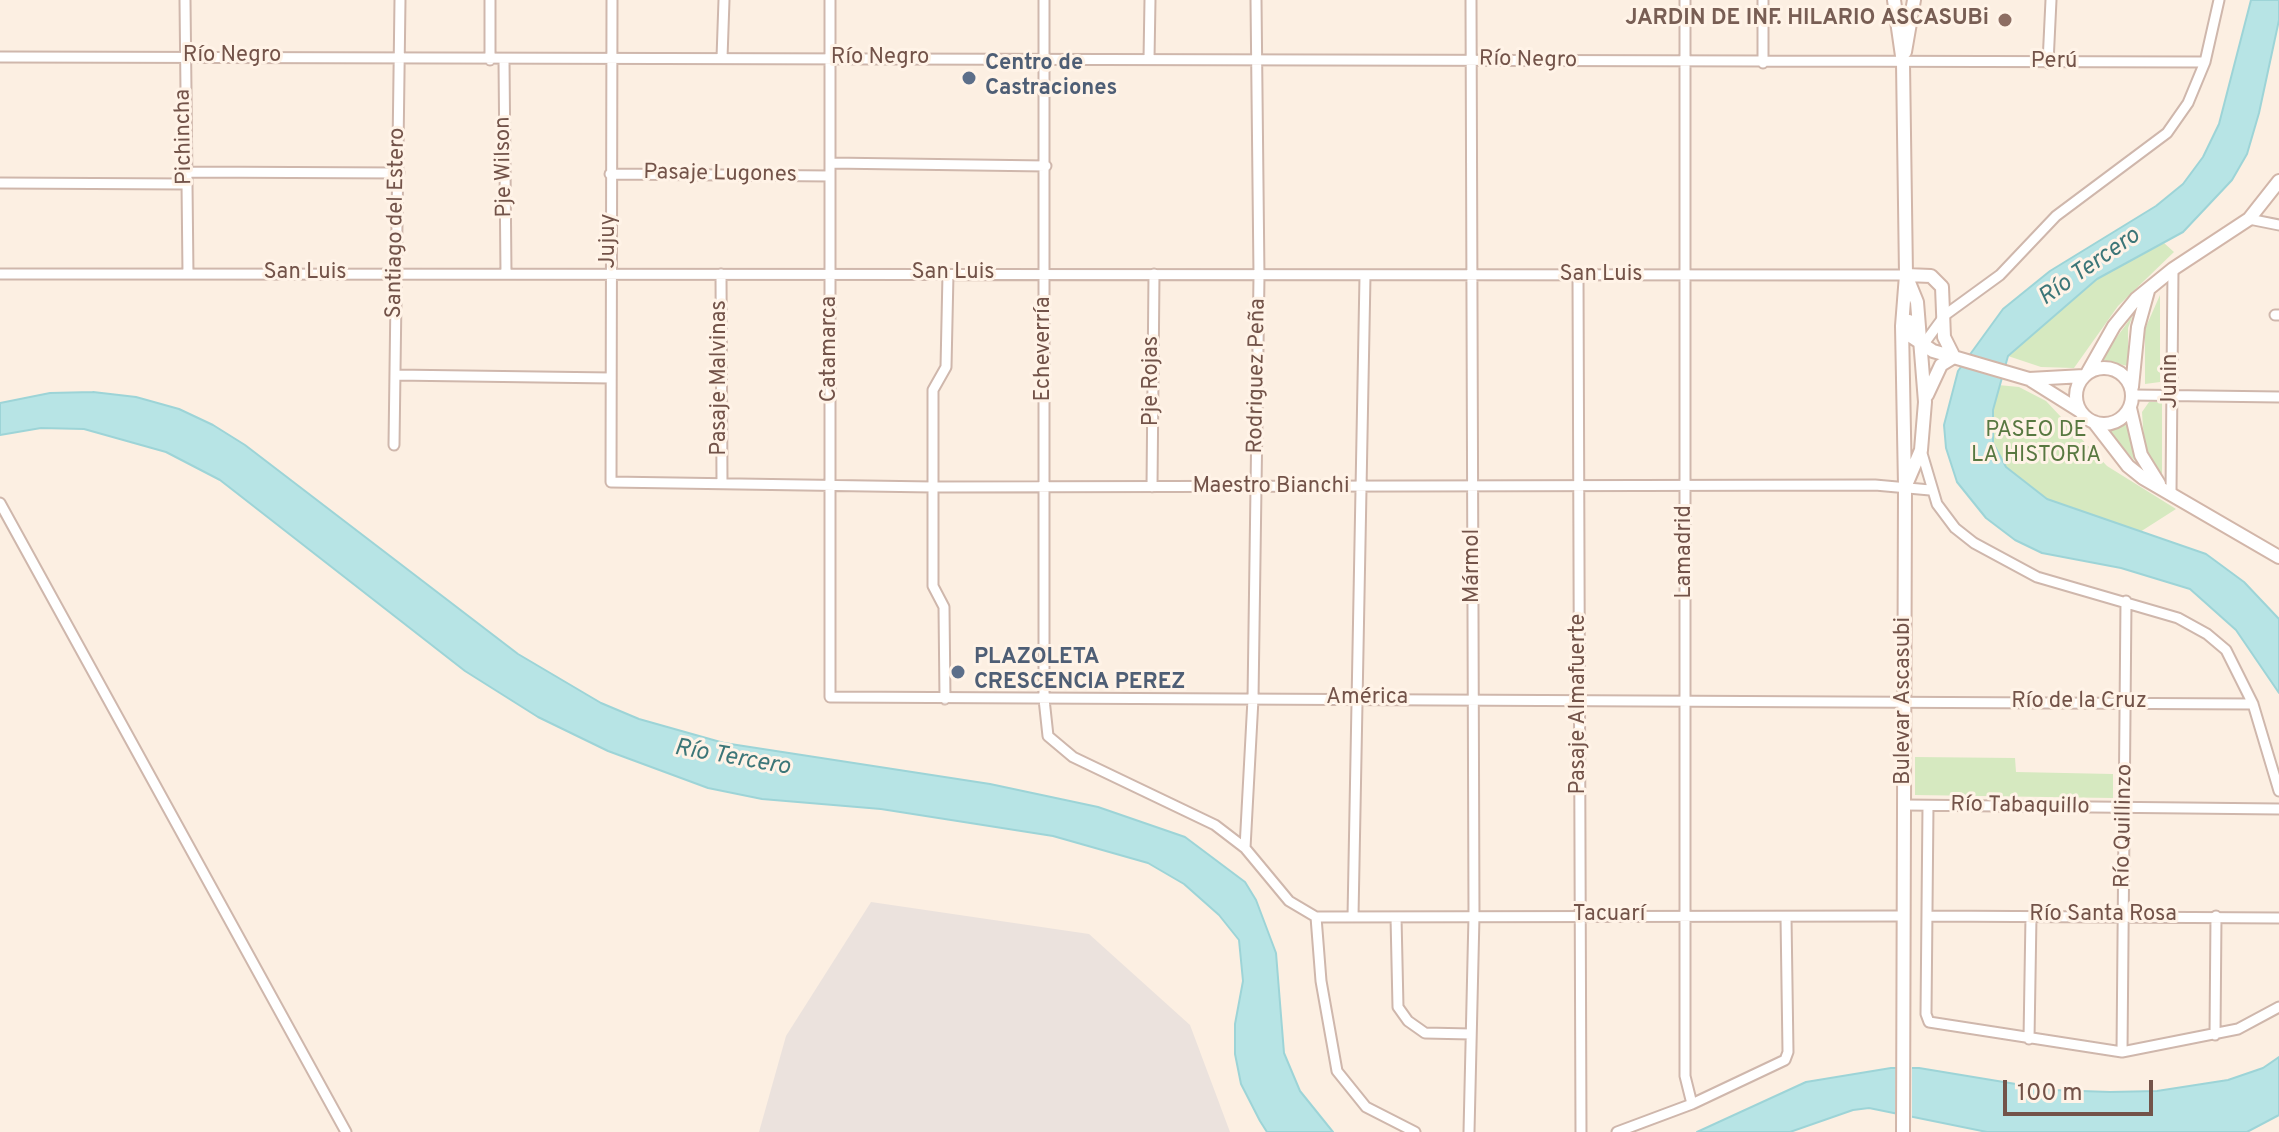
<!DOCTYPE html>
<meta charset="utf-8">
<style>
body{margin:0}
#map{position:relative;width:2279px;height:1132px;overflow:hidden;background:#fcefe2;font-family:Overpass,sans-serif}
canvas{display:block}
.scale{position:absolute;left:2003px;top:1080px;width:150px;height:36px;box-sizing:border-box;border:4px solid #735349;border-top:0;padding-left:10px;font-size:24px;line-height:28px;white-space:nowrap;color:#735349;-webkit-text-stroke:6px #fff3e7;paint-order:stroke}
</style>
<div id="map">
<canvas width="2279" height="1132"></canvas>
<div class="scale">100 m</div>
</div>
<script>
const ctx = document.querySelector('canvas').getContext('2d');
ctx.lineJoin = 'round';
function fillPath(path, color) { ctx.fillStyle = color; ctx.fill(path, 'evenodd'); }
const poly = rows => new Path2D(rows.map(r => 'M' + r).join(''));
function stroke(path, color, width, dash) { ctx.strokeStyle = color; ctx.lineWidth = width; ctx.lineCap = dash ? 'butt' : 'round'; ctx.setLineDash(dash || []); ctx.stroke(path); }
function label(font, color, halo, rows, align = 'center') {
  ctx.font = font + ' Overpass,sans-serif'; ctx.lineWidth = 6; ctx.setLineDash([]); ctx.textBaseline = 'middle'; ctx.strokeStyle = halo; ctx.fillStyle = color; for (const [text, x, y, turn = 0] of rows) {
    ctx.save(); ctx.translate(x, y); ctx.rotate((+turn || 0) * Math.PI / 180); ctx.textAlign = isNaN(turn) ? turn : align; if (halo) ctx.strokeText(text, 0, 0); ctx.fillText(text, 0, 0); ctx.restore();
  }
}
const industrial = poly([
 [871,902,1089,934,1190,1025,1230,1132,759,1132,786,1036]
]);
const green = poly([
 [2164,243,2174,252,2118,306,2074,368,2041,367,2008,356,2097,279],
 [2160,295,2160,382,2145,384,2145,329],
 [2133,315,2128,328,2128,366,2100,360],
 [1998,385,2019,387,2046,401,2107,466,2176,509,2140,532,2047,499,2028,487,2006,467,1993,443,1993,410],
 [2149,402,2162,402,2162,474,2152,465,2144,442,2142,412],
 [2126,422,2136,462,2107,430],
 [1915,757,2015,758,2016,772,2113,774,2113,798,1915,795]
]);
const water = poly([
 [2251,0,2279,0,2279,20,2259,113,2247,154,2232,180,2183,232,2097,279,2008,356,1993,410,1993,443,2006,467,2047,499,2206,554,2244,582,2279,619,2279,693,2236,630,2190,589,2121,568,2042,553,2015,540,1986,518,1957,482,1946,448,1944,425,1958,371,2003,309,2050,271,2156,206,2183,184,2203,157,2219,124,2251,0],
 [93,392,136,397,179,409,213,425,245,445,518,654,601,703,639,719,724,743,990,784,1098,807,1185,837,1245,882,1256,900,1276,953,1284,1053,1300,1091,1333,1132,1267,1132,1260,1121,1241,1084,1235,1054,1235,1024,1243,981,1239,940,1219,915,1184,884,1148,863,1053,836,881,809,762,799,708,788,608,751,538,717,465,671,220,480,166,452,84,429,41,428,0,435,0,403,50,393,93,392],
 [2279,1057,2279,1115,2247,1132,1987,1132,1869,1108,1853,1110,1790,1132,1697,1132,1806,1082,1891,1068,1919,1068,2052,1090,2110,1092,2157,1091,2228,1080,2263,1068,2279,1057]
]);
const pier = poly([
 [1896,1064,1912,1064,1912,1121,1895,1117]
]);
const street = poly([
 [185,0,188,274],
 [612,0,611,482,932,487,1875,485,1930,490],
 [830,0,830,697,2253,704],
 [1044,0,1044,699,1048,736,1073,757,1215,825,1245,848,1289,901,1316,917],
 [1685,0,1685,1076,1692,1104],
 [0,57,2205,62],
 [722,58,724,0],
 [1149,59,1150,0],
 [490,60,490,0],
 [504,60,506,274],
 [1763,63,1763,0],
 [2048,63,2051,0],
 [830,163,1046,166],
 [186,172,399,173],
 [610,174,830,176],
 [0,183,186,184],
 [2249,219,2279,225],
 [0,274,1906,275],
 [721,274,722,483],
 [1578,276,1581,1132],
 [2275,315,2279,315],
 [1923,345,1945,315,2000,275,2056,216,2167,133,2188,103,2205,62,2219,0],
 [395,375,611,378],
 [2133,395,2279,397],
 [394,445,400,0],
 [1921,450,1937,504,1955,528,1974,543,2037,577,2178,618,2207,634,2226,650,2253,704,2279,791],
 [1152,487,1154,274],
 [2171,493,2173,269],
 [0,503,346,1132],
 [945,699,944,607,933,586,933,390,946,367,948,274],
 [1905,805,2279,809],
 [1928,806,1926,1014,1929,1022,2122,1052,2238,1029,2279,1007],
 [1245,848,1253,699,1259,276,1256,0],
 [1353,916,1365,276],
 [1927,916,2279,918],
 [1316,917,1903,916],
 [1316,917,1321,981,1337,1071,1366,1107,1415,1132],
 [1396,917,1398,1007,1408,1021,1425,1033,1471,1034],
 [2215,1035,2216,916],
 [2029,1039,2031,916],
 [2122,1052,2126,601],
 [1469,1132,1474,916,1471,0],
 [1617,1132,1692,1104,1785,1060,1788,1052,1786,917]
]);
const secondary = poly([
 [1894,0,1903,63,1906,275,1902,326,1905,486,1903,1132],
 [1905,52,1914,0],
 [1906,275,1931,276,1942,287,1944,337,1954,357],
 [1909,321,1912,337,1933,351,2029,379,2080,411],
 '2076 396a28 28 0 1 1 56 0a28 28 0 1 1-56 0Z',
 [2088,372,2114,326,2136,299,2173,269,2249,219,2279,181],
 [2029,379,2084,376],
 [2132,387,2138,327,2148,291],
 [1927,395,1941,365,1954,357],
 [2130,408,2141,455,2159,484],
 [2094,422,2128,466,2143,478,2279,557],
 [1906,485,1921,450,1925,402,1917,302,1906,275]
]);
const markers = [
 [2005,20,8,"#8d6e63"],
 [969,78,8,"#5c6f8a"],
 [958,672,8,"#5c6f8a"]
];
const educationNames = [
 ["JARDIN DE INF. HILARIO ASCASUBi",1989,20]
];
const streetNames = [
 ["Río Negro",232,57],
 ["Río Negro",880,59],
 ["Río Negro",1528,61,1],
 ["Perú",2054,63],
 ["Pichincha",185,137,-91],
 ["Pje Wilson",505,167,-91],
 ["Pasaje Lugones",720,175,1],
 ["Santiago del Estero",397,223,-89],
 ["Jujuy",610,241,-90],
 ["San Luis",305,274],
 ["San Luis",953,274],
 ["San Luis",1601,276],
 ["Catamarca",831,349,-90],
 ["Echeverría",1045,349,-90],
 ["Rodriguez Peña",1258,376,-89],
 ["Pasaje Malvinas",721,378,-90],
 ["Pje Rojas",1153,381,-90],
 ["Junin",2172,381,-90],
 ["Maestro Bianchi",1271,488],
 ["Lamadrid",1686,552,-90],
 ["Mármol",1474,566,-90],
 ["América",1367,699],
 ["Bulevar Ascasubi",1905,701,-90],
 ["Río de la Cruz",2079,703],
 ["Pasaje Almafuerte",1580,704,-90],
 ["Río Tabaquillo",2020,807,1],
 ["Río Quillinzo",2125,826,-89],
 ["Tacuarí",1609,916],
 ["Río Santa Rosa",2103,916]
];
const serviceNames = [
 ["Centro de",985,65],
 ["Castraciones",985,90],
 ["PLAZOLETA",974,659],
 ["CRESCENCIA PEREZ",974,684]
];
const parkNames = [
 ["PASEO DE",2036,432],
 ["LA HISTORIA",2036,457]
];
const waterNames = [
 ["Río Tercero",2090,268,-35],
 ["Río Tercero",732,759,10]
];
fillPath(industrial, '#ebe2dd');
fillPath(green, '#d6e9c0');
fillPath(water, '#b7e4e5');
stroke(water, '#9dd4d7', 2);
fillPath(pier, '#fcefe2');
stroke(street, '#cfb7ac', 13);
stroke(secondary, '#d2b6a9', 16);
stroke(street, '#fff', 9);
stroke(secondary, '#fff', 12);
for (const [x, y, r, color] of markers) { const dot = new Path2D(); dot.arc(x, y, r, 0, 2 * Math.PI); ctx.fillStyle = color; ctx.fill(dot); stroke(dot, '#fff3e7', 3); }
label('bold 22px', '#785e54', '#fff3e7', educationNames, 'right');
label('22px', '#735349', '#fff3e7', streetNames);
label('bold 22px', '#4e5e75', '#fff3e7', serviceNames, 'left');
label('22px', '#587841', '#fff3e7', parkNames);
label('italic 24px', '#3c7678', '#fff3e7', waterNames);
</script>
